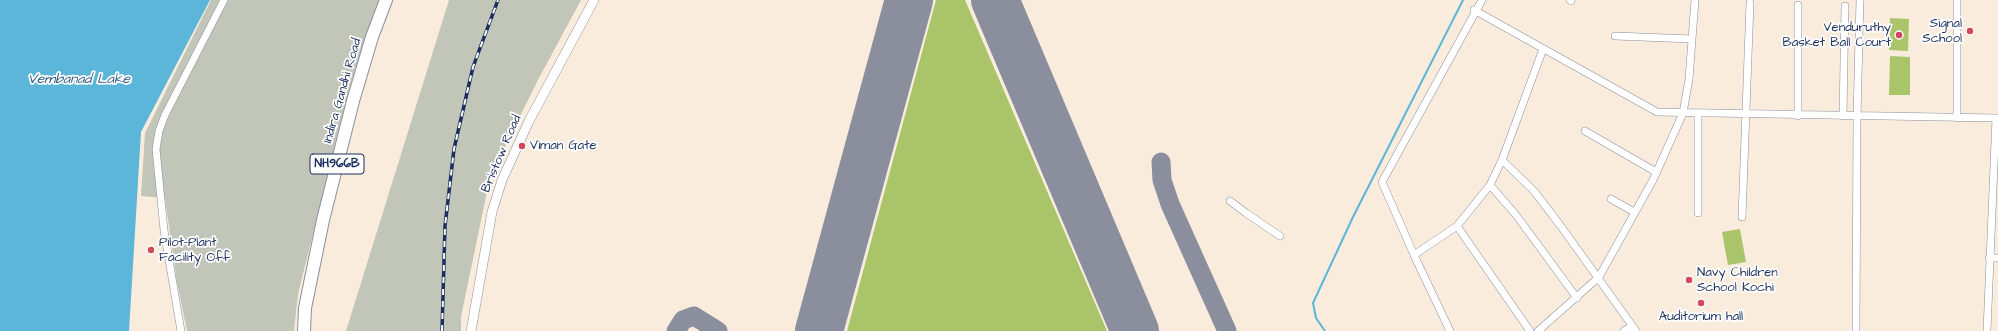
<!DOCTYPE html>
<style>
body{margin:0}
canvas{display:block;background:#f9ecdc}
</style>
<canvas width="1998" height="331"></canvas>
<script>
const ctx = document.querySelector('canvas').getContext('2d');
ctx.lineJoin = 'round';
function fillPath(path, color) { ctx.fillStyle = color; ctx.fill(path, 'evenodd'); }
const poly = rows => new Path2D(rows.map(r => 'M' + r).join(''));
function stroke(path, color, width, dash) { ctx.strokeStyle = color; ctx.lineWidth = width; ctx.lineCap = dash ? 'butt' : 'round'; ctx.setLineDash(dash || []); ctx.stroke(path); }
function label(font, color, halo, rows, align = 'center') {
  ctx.font = font + ' "Architects Daughter",sans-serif'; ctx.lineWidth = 3.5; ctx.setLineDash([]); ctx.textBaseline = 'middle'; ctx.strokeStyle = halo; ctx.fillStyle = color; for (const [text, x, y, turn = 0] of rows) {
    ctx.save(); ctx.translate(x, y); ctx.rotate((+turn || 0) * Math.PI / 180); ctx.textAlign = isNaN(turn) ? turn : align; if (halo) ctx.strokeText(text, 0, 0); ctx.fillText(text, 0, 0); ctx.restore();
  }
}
const industrial = poly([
 [211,0,379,0,354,73,343,112,298,294,294,331,187,331,177,282,165,198,141,196,145,133],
 [449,0,581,0,538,80,490,177,461,317,461,331,346,331]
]);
const green = poly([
 [936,0,965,0,1107,331,847,331],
 [1890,18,1909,19,1908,51,1889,50],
 [1890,56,1910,57,1910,95,1889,95],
 [1740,229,1746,262,1728,265,1722,232]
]);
const water = poly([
 [0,0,210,0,141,132,129,331,0,331]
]);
const stream = poly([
 [1325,331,1316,318,1313,303,1353,217,1463,0]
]);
const taxiway = poly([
 [1161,162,1162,180,1170,204,1227,331],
 [676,331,683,320,694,316,718,331]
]);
const runway = poly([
 [995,0,1135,331],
 [819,331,909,0]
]);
const minor = poly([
 [1570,0,1571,1],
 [1474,10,1657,112,1998,118],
 [1615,36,1692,39],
 [1798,116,1798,5],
 [1843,116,1845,6],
 [1957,118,1957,0],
 [1585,131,1656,172],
 [1502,160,1534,191,1560,225,1636,331],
 [1490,185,1516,215,1577,298],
 [1611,199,1634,212],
 [1230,201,1246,213,1280,236],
 [1698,213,1698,113],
 [1742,217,1750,3],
 [1457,226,1530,331],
 [1414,255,1457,226,1490,185,1502,160,1543,49],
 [1989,258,1998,258],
 [181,331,164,230,156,149,159,131,165,115,224,0],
 [1450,331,1414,255,1382,182,1482,0],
 [1538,331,1599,277,1653,180,1683,113,1689,79,1695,0],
 [1624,331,1632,326],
 [1856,331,1857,117,1860,0],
 [1987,331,1996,118]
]);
const tertiary = poly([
 [471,331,492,212,502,180,529,121,594,0]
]);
const trunk = poly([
 [304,331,305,308,323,220,353,101,372,37,386,0]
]);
const rail = poly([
 [442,331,445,226,454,149,473,67,498,0]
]);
const markers = [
 [1970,31,4,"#d1495b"],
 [1899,35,4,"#d1495b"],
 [522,146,4,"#d1495b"],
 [151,250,4,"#d1495b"],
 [1689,280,4,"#d1495b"],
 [1701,303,4,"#d1495b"]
];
const shields = [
 [337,164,54]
];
const shieldNames = [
 ["NH966B",337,164]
];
const poiNames = [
 ["Signal",1962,24,"right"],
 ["School",1962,39,"right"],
 ["Venduruthy",1891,28,"right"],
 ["Basket Ball Court",1891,43,"right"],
 ["Viman Gate",530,146],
 ["Pilot-Plant",159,243],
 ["Facility Off",159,258],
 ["Navy Children",1697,273],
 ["School Kochi",1697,288],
 ["Auditorium hall",1701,317,"center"]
];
const streetNames = [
 ["Indira Gandhi Road",343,91,-74],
 ["Bristow Road",502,154,-67]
];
const waterNames = [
 ["Vembanad Lake",79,80]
];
fillPath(industrial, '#c2c6b9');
fillPath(green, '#aac46a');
fillPath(water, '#5cb6da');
stroke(stream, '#5cb6da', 2);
stroke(taxiway, '#8a8e9d', 19);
stroke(runway, '#8a8e9d', 48);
stroke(minor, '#8a8e9d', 8);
stroke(tertiary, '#8a8e9d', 10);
stroke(trunk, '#8a8e9d', 14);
stroke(minor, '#fff', 7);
stroke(tertiary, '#fff', 9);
stroke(trunk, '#fff', 12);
stroke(rail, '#1b2f5e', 3.5);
stroke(rail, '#fff', 2, [6]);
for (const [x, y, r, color] of markers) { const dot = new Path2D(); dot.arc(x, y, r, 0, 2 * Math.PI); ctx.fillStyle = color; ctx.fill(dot); stroke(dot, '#fff', 1.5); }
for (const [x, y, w] of shields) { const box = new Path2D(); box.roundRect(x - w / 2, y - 10, w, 20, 3); ctx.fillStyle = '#fff'; ctx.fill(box); stroke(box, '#1b2f5e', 1); }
label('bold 12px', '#1b2f5e', null, shieldNames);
label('13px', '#1b2f5e', '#fff', poiNames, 'left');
label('13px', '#1b2f5e', '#fff', streetNames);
label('italic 14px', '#325e89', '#fff', waterNames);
</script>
